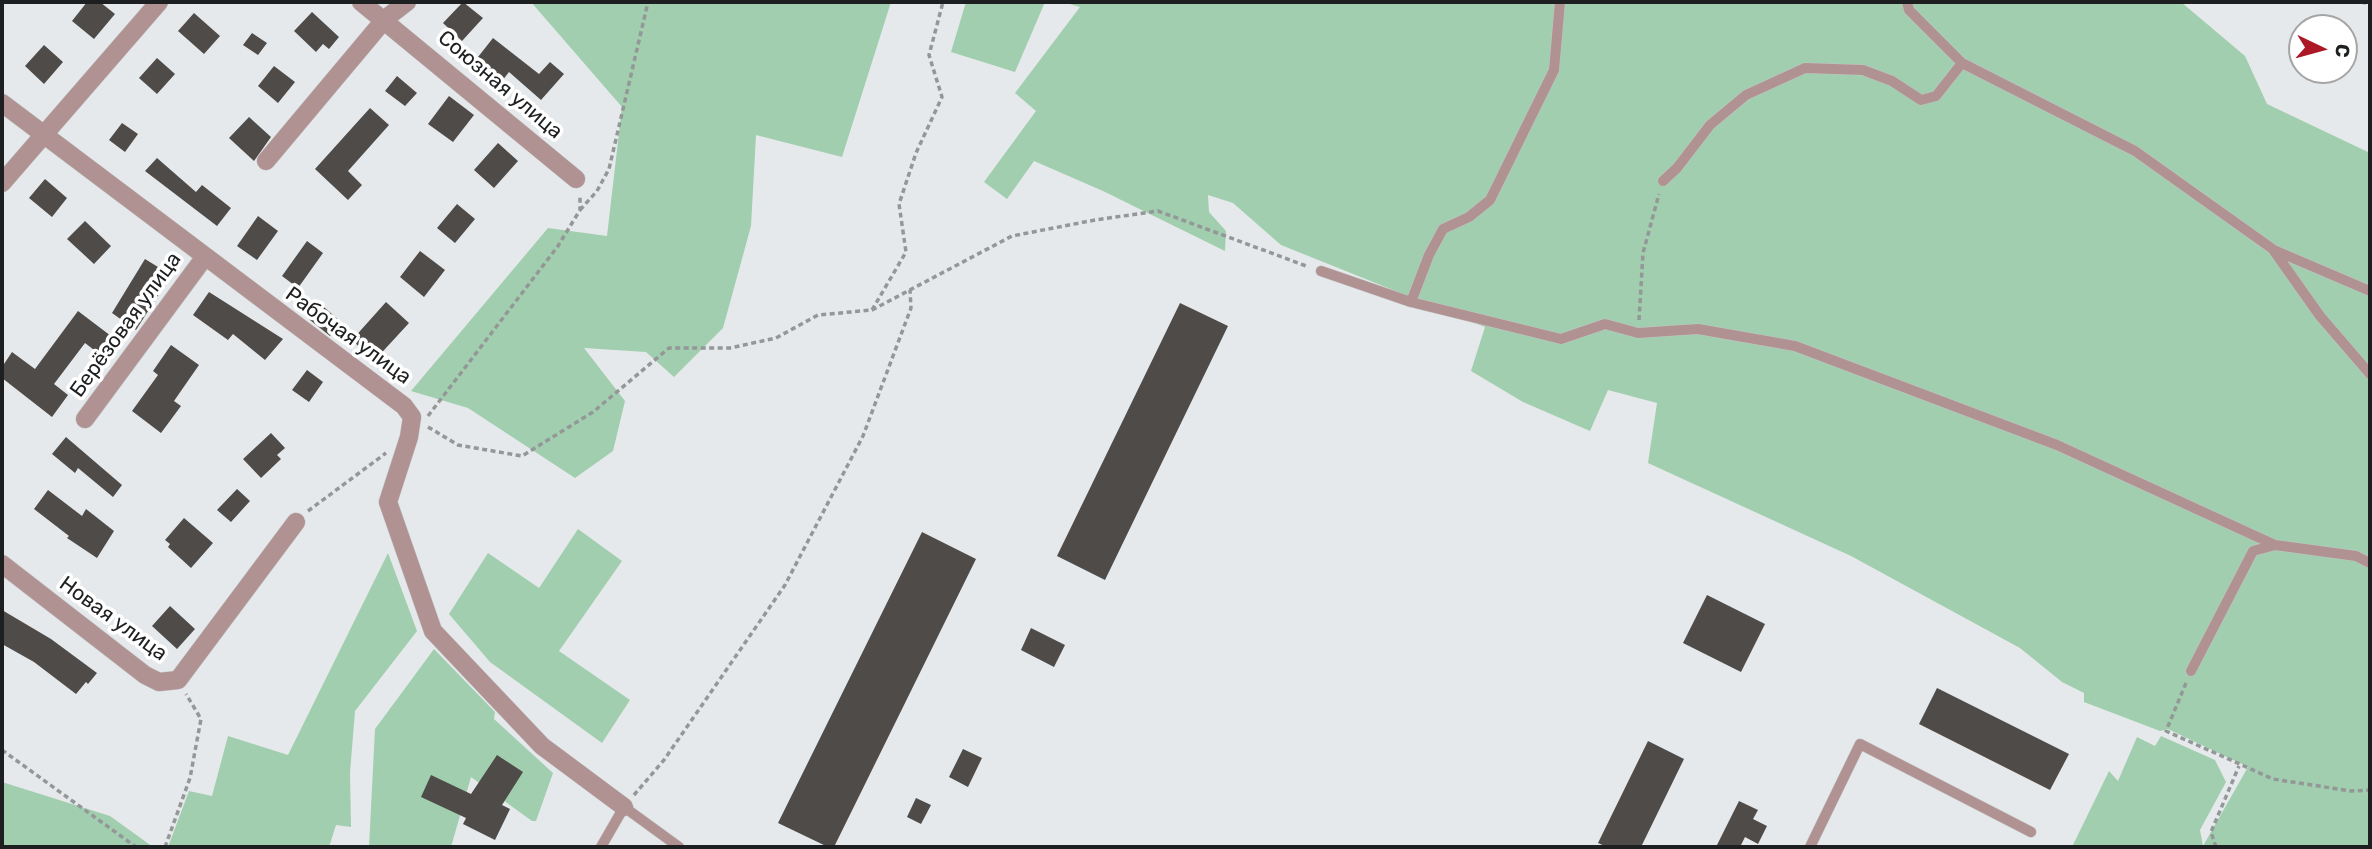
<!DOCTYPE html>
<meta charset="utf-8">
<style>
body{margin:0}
#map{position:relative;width:2372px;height:849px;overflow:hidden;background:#e6e9eb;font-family:Rubik,sans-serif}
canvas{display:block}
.frame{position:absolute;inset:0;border:4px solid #1e1f20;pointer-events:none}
.north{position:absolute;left:2288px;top:14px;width:70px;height:70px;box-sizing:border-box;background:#fff;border:2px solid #a5a5a6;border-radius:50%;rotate:95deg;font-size:19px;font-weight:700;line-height:28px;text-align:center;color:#1e1f20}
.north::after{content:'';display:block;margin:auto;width:24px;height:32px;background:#ac1825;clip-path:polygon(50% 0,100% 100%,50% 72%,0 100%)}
</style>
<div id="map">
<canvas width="2372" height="849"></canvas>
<div class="frame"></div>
<div class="north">С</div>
</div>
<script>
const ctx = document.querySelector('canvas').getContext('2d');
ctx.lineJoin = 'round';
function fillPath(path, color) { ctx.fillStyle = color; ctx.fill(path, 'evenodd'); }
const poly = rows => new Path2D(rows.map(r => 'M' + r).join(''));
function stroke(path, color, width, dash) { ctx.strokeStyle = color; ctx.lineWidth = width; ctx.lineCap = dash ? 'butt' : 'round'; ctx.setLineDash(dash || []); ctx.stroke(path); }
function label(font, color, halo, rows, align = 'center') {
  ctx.font = font + ' Rubik,sans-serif'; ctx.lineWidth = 7; ctx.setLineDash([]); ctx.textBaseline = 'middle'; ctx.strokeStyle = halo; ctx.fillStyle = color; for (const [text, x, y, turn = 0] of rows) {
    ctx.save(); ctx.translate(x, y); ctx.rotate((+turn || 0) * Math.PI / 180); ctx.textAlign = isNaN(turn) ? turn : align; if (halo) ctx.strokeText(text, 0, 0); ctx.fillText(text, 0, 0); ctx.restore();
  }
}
const green = poly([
 [531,2,891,2,842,157,756,135,751,226,723,328,674,377,646,352,584,348,625,401,613,451,575,478,468,408,411,391,548,228,607,236,622,107],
 [966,2,1045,2,1015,72,951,52],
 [1063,2,2181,2,2245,56,2267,104,2370,153,2370,847,2072,847,2109,771,2118,781,2137,737,2155,746,2161,736,2215,760,2226,782,2200,830,2203,846,2248,767,2168,729,2160,731,2084,702,2084,693,2062,682,2020,648,1851,556,1648,463,1657,403,1608,390,1590,431,1523,402,1471,371,1485,327,1281,245,1233,203,1208,195,1209,212,1226,231,1225,251,1103,191,1034,161,1007,199,984,182,1036,111,1015,93,1080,7],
 [578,529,622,561,559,651,630,700,602,743,490,662,449,614,488,553,539,588],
 [388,553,417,631,355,711,350,773,351,827,336,825,329,847,168,847,189,791,212,796,228,736,288,755],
 [434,649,495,712,494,719,553,773,536,821,532,821,471,777,451,847,369,847,375,729],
 [2,782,110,816,153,847,2,847]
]);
const building = poly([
 [87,2,100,2,115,14,94,39,72,21],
 [463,2,483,18,462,41,443,23],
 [312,12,339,37,329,49,323,44,316,52,294,31],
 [194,13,220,36,204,54,178,31],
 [252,33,267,43,258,55,243,45],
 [493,38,539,74,550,62,564,74,541,100,509,72,495,90,472,72,482,60,478,57],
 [44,45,63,62,44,84,25,66],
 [157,58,175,74,157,94,139,78],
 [274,66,295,82,278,103,258,86],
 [397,76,417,93,405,106,385,91],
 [449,96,474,115,453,142,428,124],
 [370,108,389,125,348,171,362,185,348,200,315,169],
 [249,117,271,137,254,161,229,138],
 [122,123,138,134,125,152,109,140],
 [498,143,518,161,494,188,474,170],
 [157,158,196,192,202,185,231,208,217,226,145,171],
 [45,179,67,198,52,217,29,198],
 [457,204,475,219,455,243,437,228],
 [258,216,278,231,257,260,237,246],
 [85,221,111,246,94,264,67,239],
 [307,241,323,253,298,288,282,276],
 [420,251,445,270,424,297,400,277],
 [145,259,171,275,136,330,112,313],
 [209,292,283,339,265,360,233,334,228,340,193,315],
 [317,301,341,322,330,336,305,316],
 [386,302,409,323,374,361,352,340],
 [1180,303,1228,326,1105,580,1057,556],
 [78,311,111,336,98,353,85,343,54,384,68,395,52,417,2,378,2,367,12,352,35,369],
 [171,345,199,365,174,401,181,406,161,433,132,411,158,375,153,371],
 [307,370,323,382,309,402,292,390],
 [271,433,285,448,277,455,281,459,261,478,243,459],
 [66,437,122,485,113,497,78,468,75,473,52,454],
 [237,489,250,501,231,522,217,510],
 [48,490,82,516,86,509,114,531,97,558,67,538,69,536,34,509],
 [184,518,213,543,191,568,168,547,170,544,165,540],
 [922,532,976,559,834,847,828,847,778,823],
 [1707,595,1765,624,1741,672,1683,643],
 [170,606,195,629,177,649,152,626],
 [2,610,51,639,97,673,88,684,86,682,76,694,34,662,2,644],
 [1031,628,1065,645,1054,667,1021,650],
 [1937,688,2069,754,2050,790,1919,724],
 [1648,741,1684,759,1641,847,1607,847,1598,843],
 [963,749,982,758,968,787,949,777],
 [497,755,523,772,502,805,510,809,495,840,463,824,466,818,421,797,431,775,471,794],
 [916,798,931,805,921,824,907,817],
 [1739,801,1758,810,1753,819,1767,826,1758,844,1745,837,1740,847,1716,847]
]);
const path = poly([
 [2361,2,2370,4],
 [580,210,597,191,609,169,648,2],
 [872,310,906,252,899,204,916,153,942,97,929,55,943,2],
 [1639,320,1643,253,1659,194],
 [428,416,558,246,580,210,580,195],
 [428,427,458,445,522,456,593,412,669,348,730,348,776,338,818,315,872,310,1012,236,1095,220,1158,211,1309,267],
 [308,511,386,453],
 [2186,683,2166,731,2273,779,2351,791,2370,790],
 [2,750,136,847],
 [634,795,664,760,785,585,863,436,911,308,910,290],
 [165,847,190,778,201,719,186,694],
 [2216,847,2211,832,2239,766]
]);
const service = poly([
 [1907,2,1909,10,1962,63,2135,151,2274,250,2370,291],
 [1663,181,1677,168,1710,125,1746,95,1805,68,1863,70,1892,81,1921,100,1936,96,1962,63],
 [2274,251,2320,316,2370,374],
 [1321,271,1411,302,1561,339,1605,324,1638,333,1698,329,1795,346,2057,445,2275,545,2356,556,2370,563],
 [1411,302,1429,255,1443,229,1469,217,1490,200,1554,70,1560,2],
 [2191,671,2253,551,2275,545],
 [601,847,624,807,679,847],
 [1810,847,1860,744,2031,832]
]);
const minor = poly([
 [361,2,576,179],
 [2,103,404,406,412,417,409,437,388,502,433,631,542,746,624,807],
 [266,161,385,19,407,2],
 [2,183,159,2],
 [85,419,204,258],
 [2,564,145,675,159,682,178,680,296,522]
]);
const streetNames = [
 ["Союзная улица",500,85,40],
 ["Берёзовая улица",126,325,-54],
 ["Рабочая улица",348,336,36],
 ["Новая улица",113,619,36]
];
fillPath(green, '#a0ceae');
fillPath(building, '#4e4b49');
stroke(service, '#c2c5c6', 11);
stroke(minor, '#c2c5c6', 19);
stroke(path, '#949798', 3.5, [5, 3.5]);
stroke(service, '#b19292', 10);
stroke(minor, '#b19292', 18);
label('21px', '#1e1f20', '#fff', streetNames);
</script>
